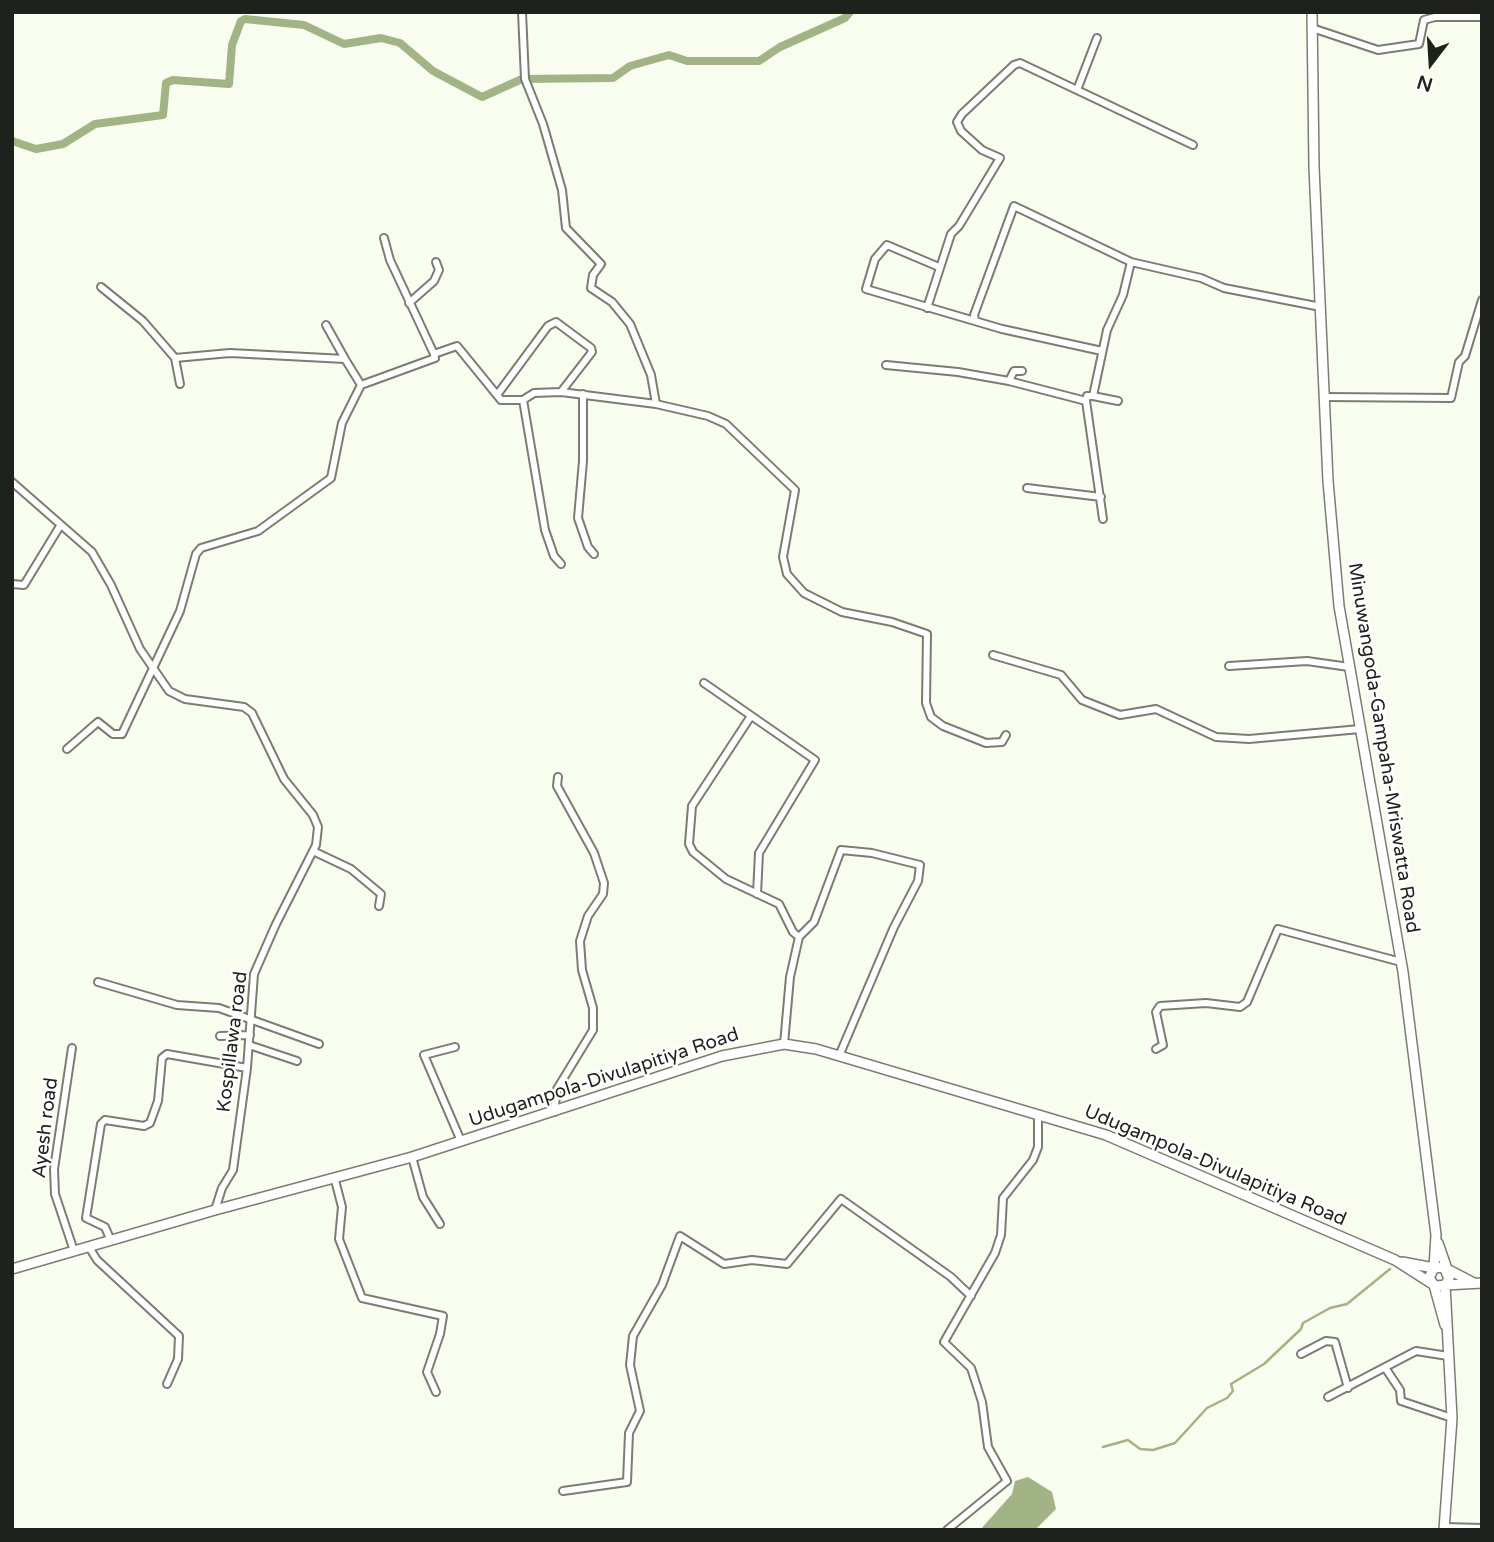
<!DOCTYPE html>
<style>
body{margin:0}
#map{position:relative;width:1494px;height:1542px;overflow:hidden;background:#f8fdf0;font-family:"Varela Round",sans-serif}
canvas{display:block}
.frame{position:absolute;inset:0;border:14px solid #1f211c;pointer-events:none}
.north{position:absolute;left:1396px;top:28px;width:70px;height:70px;-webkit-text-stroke:5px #fff;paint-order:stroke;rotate:197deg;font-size:19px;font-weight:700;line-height:28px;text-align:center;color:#1f211c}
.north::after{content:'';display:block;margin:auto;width:24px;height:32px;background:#1f211c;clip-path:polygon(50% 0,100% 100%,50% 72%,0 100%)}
</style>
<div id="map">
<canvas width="1494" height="1542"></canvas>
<div class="frame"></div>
<div class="north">N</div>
</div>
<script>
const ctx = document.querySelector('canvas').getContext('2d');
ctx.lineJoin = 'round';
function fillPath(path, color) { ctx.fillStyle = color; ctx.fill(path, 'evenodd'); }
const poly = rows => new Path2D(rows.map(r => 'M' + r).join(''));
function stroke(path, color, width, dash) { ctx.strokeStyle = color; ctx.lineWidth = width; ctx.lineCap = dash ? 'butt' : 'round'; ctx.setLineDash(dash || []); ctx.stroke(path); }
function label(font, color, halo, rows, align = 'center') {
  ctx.font = font + ' "Varela Round",sans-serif'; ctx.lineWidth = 5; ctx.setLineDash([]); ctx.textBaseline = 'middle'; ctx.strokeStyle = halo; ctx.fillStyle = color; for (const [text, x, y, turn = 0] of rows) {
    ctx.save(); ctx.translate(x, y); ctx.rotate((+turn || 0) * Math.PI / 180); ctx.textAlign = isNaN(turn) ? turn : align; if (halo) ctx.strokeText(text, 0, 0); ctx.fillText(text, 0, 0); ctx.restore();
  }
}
const water = poly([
 [1028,1477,1052,1492,1056,1509,1035,1530,980,1530,1012,1494,1015,1481]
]);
const stream = poly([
 [1103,1447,1128,1440,1140,1449,1153,1450,1175,1443,1207,1408,1227,1398,1233,1391,1231,1384,1264,1364,1301,1329,1303,1323,1330,1308,1347,1304,1390,1269]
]);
const canal = poly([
 [12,141,36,149,63,144,95,124,163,115,166,83,173,80,229,84,232,45,241,21,245,19,304,25,344,44,381,38,400,43,433,71,482,97,522,79,613,78,630,66,669,55,687,61,759,61,780,47,845,18,850,12]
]);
const street = poly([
 [522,12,525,79,543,124,562,190,566,228,601,264,593,275,591,288,612,302,630,324,651,375,656,404],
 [1312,28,1378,50,1419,44,1424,20,1435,17,1482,17],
 [1077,90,1097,38],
 [384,238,390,260,434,354],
 [939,267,887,245,875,259,866,289,1002,329,1102,351],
 [101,287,143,321,175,358,230,353,345,359,361,385,435,358,434,354,457,346,501,400,523,400,534,393,561,392,656,404,708,416,726,424,795,490,783,557,787,574,804,593,842,612,892,622,927,634,926,703,931,717,943,726,986,743,1002,742,1006,735],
 [409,303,434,281,439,270,436,262],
 [927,308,951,234,959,226,1000,158,982,150,961,131,957,122,962,114,1014,65,1020,63,1193,145],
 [975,321,974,315,1014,206,1131,262,1201,278,1224,288,1321,307],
 [326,325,345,359],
 [175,358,180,384],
 [886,365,958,372,1009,381],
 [1022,371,1014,371,1009,381,1086,401],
 [583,394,583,461,578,518,588,547,594,554],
 [497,395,548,326,556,322,591,348,592,352,561,392],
 [1093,396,1107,330,1123,295,1131,262],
 [1325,397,1451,398,1459,362,1465,356,1482,300],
 [523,400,545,530,554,556,561,564],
 [12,482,92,552,111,585,140,649,169,691,185,699,244,707,252,713,284,779,313,815,318,827,316,845,276,924,254,974,247,1068,233,1170,222,1188,215,1210],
 [1027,488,1101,497],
 [1103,519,1086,401,1087,396,1093,396,1118,401],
 [12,584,24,585,60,526],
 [993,655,1061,675,1082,700,1120,715,1156,709,1216,737,1249,739,1360,729],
 [1229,666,1307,661,1349,667],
 [704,683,815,760,759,853,757,894],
 [751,716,692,806,689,844,693,852,726,879,779,904,793,932,799,937,790,977,784,1044],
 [67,749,98,722,113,734,122,734,180,611,196,554,201,548,258,531,331,478,342,423,361,385],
 [313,851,351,869,381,894,379,906],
 [799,937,814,922,841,850,872,853,920,865,918,881,894,927,839,1056],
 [98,982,177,1005,219,1008,319,1044],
 [220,1036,250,1035],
 [249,1045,297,1061],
 [455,1047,424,1055,461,1141],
 [72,1048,54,1169,55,1194,74,1251],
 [1156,1049,1163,1045,1156,1012,1160,1006,1206,1003,1240,1007,1247,1002,1278,929,1401,962],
 [554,1112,557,1089,593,1030,593,1008,582,970,580,941,588,916,603,894,604,883,594,853,557,786,558,777],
 [412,1157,423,1197,440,1224],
 [335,1180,342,1207,339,1239,362,1298,443,1316,440,1334,427,1372,436,1392],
 [111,1241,105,1227,86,1218,101,1124,105,1120,144,1126,150,1123,158,1101,162,1058,167,1054,247,1068],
 [89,1247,97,1260,179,1336,178,1359,167,1384],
 [1301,1354,1326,1341,1335,1342,1348,1388],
 [1386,1369,1400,1390,1401,1401,1452,1418],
 [1328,1397,1416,1351,1448,1356],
 [563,1491,627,1482,629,1433,640,1411,630,1365,633,1336,662,1285,680,1236,724,1264,752,1260,787,1264,841,1199,951,1277,971,1296],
 [1445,1527,1482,1528],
 [947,1530,1007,1481,988,1447,982,1402,971,1368,944,1342,995,1253,1001,1235,1003,1198,1033,1160,1038,1147,1038,1114]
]);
const primary = poly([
 [1312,12,1314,167,1328,481,1339,606,1403,972,1436,1235,1434,1268,1402,1262],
 [1438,1243,1447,1269,1472,1282],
 [12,1269,215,1210,412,1157,722,1056,784,1044,816,1049,1106,1135,1395,1260,1434,1285,1437,1286,1445,1285,1449,1279,1444,1267,1434,1268,1429,1278,1434,1285,1437,1296,1445,1325],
 [1444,1530,1452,1418,1445,1285,1482,1283]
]);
const streetNames = [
 ["Minuwangoda-Gampaha-Mriswatta Road",1383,748,81],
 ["Kospillawa road",233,1042,-83],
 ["Udugampola-Divulapitiya Road",604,1078,-18],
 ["Ayesh road",46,1128,-83],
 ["Udugampola-Divulapitiya Road",1215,1166,23]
];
fillPath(water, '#a2b385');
stroke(stream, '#a2b385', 2.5);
stroke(canal, '#a2b385', 8);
stroke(street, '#797e73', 10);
stroke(primary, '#797e73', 12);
stroke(street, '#fff', 6);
stroke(primary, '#fff', 9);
label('19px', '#1f211c', '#fff', streetNames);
</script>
